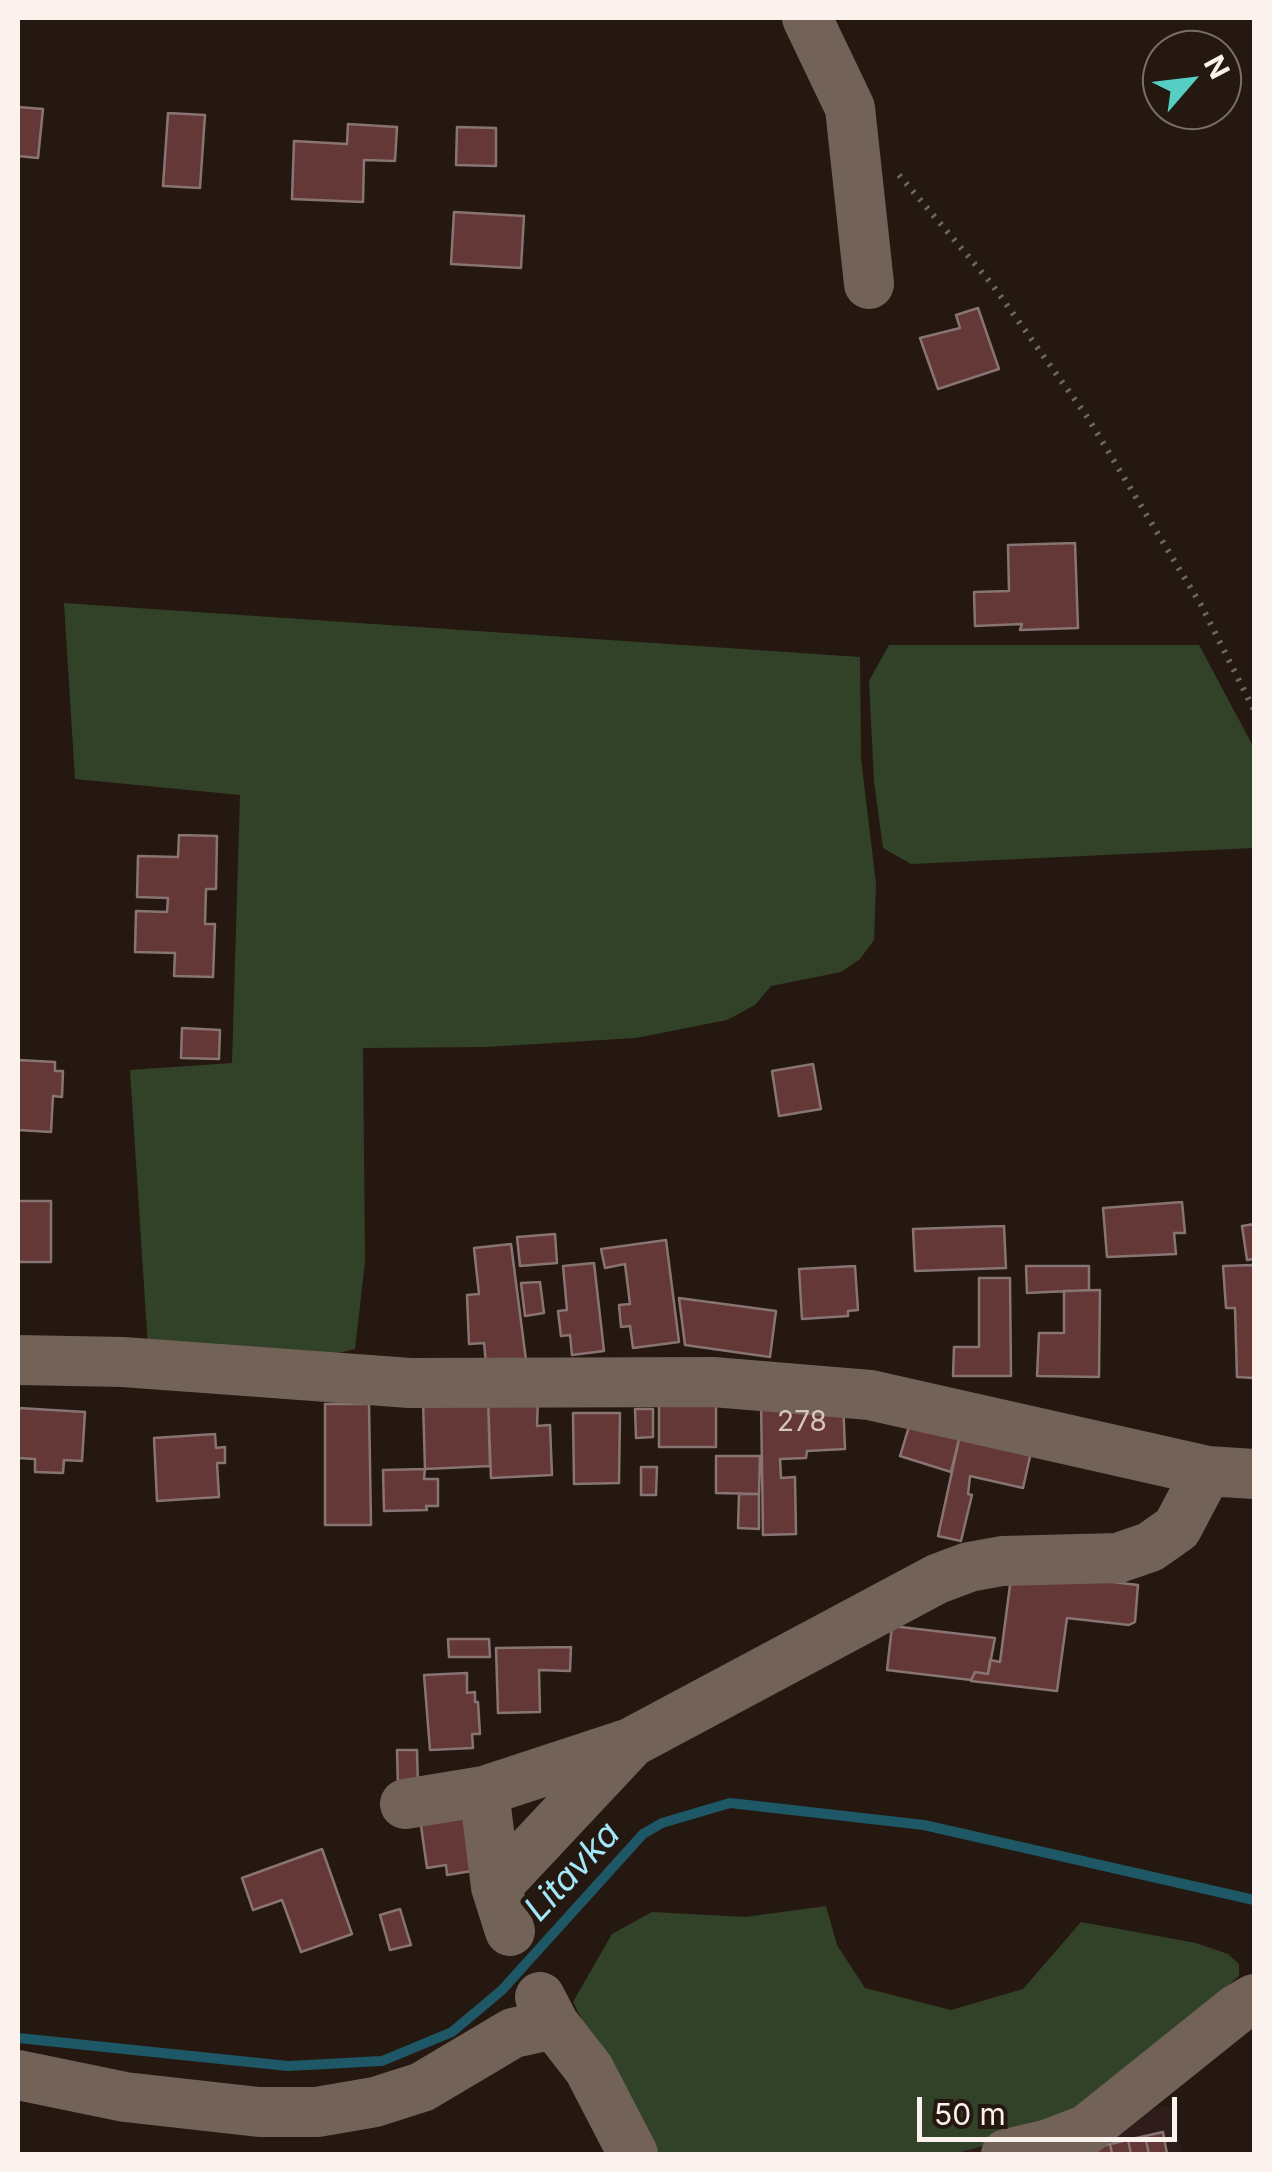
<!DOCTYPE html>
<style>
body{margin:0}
#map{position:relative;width:1272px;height:2172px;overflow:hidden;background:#251810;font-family:Inter,sans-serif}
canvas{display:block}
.frame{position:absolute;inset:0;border:20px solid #fcf2ed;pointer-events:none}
.north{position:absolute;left:1142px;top:30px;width:100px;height:100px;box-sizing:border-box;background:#251810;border:2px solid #7b6f68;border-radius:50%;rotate:62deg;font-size:28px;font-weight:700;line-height:40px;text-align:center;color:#fcf2ed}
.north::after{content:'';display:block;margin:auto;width:35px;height:45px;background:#56cec3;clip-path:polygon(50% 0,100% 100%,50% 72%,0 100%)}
.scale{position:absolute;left:917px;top:2097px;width:260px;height:45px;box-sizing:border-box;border:5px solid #fcf2ed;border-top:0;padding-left:12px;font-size:30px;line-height:35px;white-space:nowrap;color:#fcf2ed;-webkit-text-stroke:8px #251810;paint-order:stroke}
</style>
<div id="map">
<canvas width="1272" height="2172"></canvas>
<div class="frame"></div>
<div class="north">N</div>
<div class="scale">50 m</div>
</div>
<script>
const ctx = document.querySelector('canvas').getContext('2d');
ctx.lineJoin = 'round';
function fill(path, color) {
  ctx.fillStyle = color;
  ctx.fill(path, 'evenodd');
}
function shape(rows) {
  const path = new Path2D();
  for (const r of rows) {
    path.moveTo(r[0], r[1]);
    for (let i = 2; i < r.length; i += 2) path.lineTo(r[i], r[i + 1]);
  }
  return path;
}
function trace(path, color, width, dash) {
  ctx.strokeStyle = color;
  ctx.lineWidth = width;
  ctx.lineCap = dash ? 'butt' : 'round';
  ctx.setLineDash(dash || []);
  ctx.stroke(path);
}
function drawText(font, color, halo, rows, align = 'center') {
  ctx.font = font + ' Inter,sans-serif';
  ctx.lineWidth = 9;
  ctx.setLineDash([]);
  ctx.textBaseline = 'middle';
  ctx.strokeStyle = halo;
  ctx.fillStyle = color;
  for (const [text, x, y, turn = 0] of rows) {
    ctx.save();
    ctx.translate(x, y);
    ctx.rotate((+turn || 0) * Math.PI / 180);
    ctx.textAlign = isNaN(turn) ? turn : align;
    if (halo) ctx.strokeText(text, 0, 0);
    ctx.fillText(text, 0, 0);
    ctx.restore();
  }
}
fill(shape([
 [1171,2105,1182,2154,954,2154,991,2145]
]), '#2f1d1b');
fill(shape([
 [64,603,860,657,861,758,876,884,874,940,860,959,841,972,771,986,755,1005,727,1020,636,1038,486,1047,363,1048,365,1262,355,1349,329,1355,148,1347,130,1070,232,1063,240,795,75,779],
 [889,645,1199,645,1254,748,1254,848,911,864,883,848,874,781,869,681],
 [826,1906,837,1945,865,1988,951,2010,1023,1989,1081,1922,1196,1943,1228,1954,1239,1964,1239,1976,1081,2111,1030,2133,954,2154,652,2154,573,2002,612,1934,652,1912,745,1917]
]), '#324228');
trace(shape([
 [18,2038,288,2066,382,2061,452,2032,502,1990,643,1834,662,1823,730,1803,924,1825,1254,1900]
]), '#1e5866', 10);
const building = shape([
 [18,107,43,109,38,158,18,156,18,107],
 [168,113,205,115,200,188,163,186,168,113],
 [348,124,397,127,395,161,364,160,363,202,292,199,294,141,347,144,348,124],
 [457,127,496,128,496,166,456,165,457,127],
 [454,212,524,216,521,268,451,264,454,212],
 [978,308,999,369,938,389,920,338,960,328,956,315,978,308],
 [1075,543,1078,628,1020,630,1022,624,975,626,974,592,1009,591,1008,545,1075,543],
 [179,835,217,836,216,889,206,889,205,924,215,924,213,977,174,976,175,953,135,952,136,911,167,912,168,898,137,897,138,856,178,857,179,835],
 [182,1028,220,1030,219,1059,181,1058,182,1028],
 [18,1060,55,1062,55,1071,63,1071,62,1097,53,1096,51,1132,18,1130,18,1060],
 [813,1064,821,1109,779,1116,772,1071,813,1064],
 [18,1201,51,1201,51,1262,18,1262,18,1201],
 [1182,1202,1185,1233,1174,1233,1176,1254,1107,1257,1103,1208,1182,1202],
 [1254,1224,1254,1259,1247,1260,1242,1226,1254,1224],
 [1004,1226,1006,1268,915,1271,913,1229,1004,1226],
 [555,1234,557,1263,520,1266,517,1237,555,1234],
 [666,1240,679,1342,633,1348,630,1326,621,1327,619,1305,630,1304,625,1264,605,1268,601,1249,666,1240],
 [511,1244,526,1360,486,1364,484,1343,469,1344,467,1295,479,1294,474,1248,511,1244],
 [594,1263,604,1351,572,1355,570,1335,561,1336,558,1311,567,1310,563,1266,594,1263],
 [1254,1265,1254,1378,1237,1377,1235,1308,1226,1308,1223,1266,1254,1265],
 [855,1266,858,1310,848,1311,848,1316,802,1319,799,1269,855,1266],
 [1026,1266,1089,1266,1089,1290,1027,1293,1026,1266],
 [979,1278,1010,1278,1011,1376,953,1376,954,1347,979,1347,979,1278],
 [540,1282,544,1313,525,1316,521,1283,540,1282],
 [1100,1290,1099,1377,1037,1376,1039,1333,1064,1333,1064,1291,1100,1290],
 [679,1298,776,1311,770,1357,685,1345,679,1298],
 [716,1396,716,1447,659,1447,659,1398,716,1396],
 [488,1398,538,1398,537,1426,550,1425,552,1475,491,1478,488,1398],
 [488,1398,490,1466,425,1469,423,1400,488,1398],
 [843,1400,845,1449,807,1451,806,1458,780,1459,781,1478,795,1477,796,1534,763,1535,761,1401,843,1400],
 [325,1404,369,1404,371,1525,325,1525,325,1404],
 [19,1408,85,1412,82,1461,64,1460,63,1473,35,1472,35,1459,18,1458,19,1408],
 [635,1409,653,1409,653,1437,636,1438,635,1409],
 [573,1413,620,1413,619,1483,574,1484,573,1413],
 [911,1420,960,1435,951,1472,900,1456,911,1420],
 [215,1434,216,1448,225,1447,225,1463,217,1463,219,1497,157,1501,154,1438,215,1434],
 [960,1435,1031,1452,1023,1488,970,1476,968,1494,972,1495,961,1541,938,1536,960,1435],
 [716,1456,760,1456,759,1494,716,1493,716,1456],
 [641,1467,657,1467,656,1495,641,1495,641,1467],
 [425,1469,424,1479,438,1479,438,1506,426,1506,427,1510,384,1511,383,1470,425,1469],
 [739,1494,759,1494,759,1529,738,1528,739,1494],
 [1012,1570,1138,1585,1135,1622,1129,1625,1067,1618,1057,1691,971,1681,975,1672,988,1674,990,1660,1000,1662,1012,1570],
 [892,1626,995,1638,988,1674,975,1672,971,1680,887,1670,892,1626],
 [448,1639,489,1639,490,1657,449,1657,448,1639],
 [571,1647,570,1671,539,1670,540,1712,498,1713,496,1648,571,1647],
 [467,1673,467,1693,475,1692,475,1702,478,1702,480,1734,472,1734,473,1748,430,1750,424,1675,467,1673],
 [397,1750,417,1750,418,1786,398,1788,397,1750],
 [464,1813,472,1871,447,1875,446,1865,427,1868,420,1819,464,1813],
 [322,1849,352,1934,301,1952,282,1900,253,1910,242,1878,322,1849],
 [400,1909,411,1945,390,1950,380,1915,400,1909],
 [1163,2132,1167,2154,1149,2154,1145,2136,1163,2132],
 [1145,2136,1149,2154,1131,2154,1128,2140,1145,2136],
 [1128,2140,1131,2154,1112,2154,1110,2144,1128,2140],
 [1110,2144,1112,2154,1093,2154,1092,2149,1110,2144]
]);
fill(building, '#643836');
trace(building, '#887472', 2.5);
trace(shape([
 [899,175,991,283,1088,418,1201,605,1254,710]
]), '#726760', 6, [2.5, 8]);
trace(shape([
 [807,18,850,108,869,284],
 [18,1360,123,1362,410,1383,713,1382,870,1395,1207,1471,1254,1474],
 [484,1791,496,1887,510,1931],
 [405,1804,484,1791,627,1744],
 [496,1887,632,1742,937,1579,969,1567,1002,1561,1118,1558,1150,1547,1177,1528,1207,1471],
 [540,1997,554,2024,589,2069,633,2154],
 [18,2075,125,2097,259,2112,317,2112,375,2102,422,2087,513,2033,554,2024],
 [1006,2154,1049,2144,1086,2130,1237,2009,1254,1999]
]), '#726258', 50);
drawText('28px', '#d6c4bf', null, [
 ["278",802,1423]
]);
drawText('italic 35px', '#a2e8fb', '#251810', [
 ["Litavka",573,1872,-47]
]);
</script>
